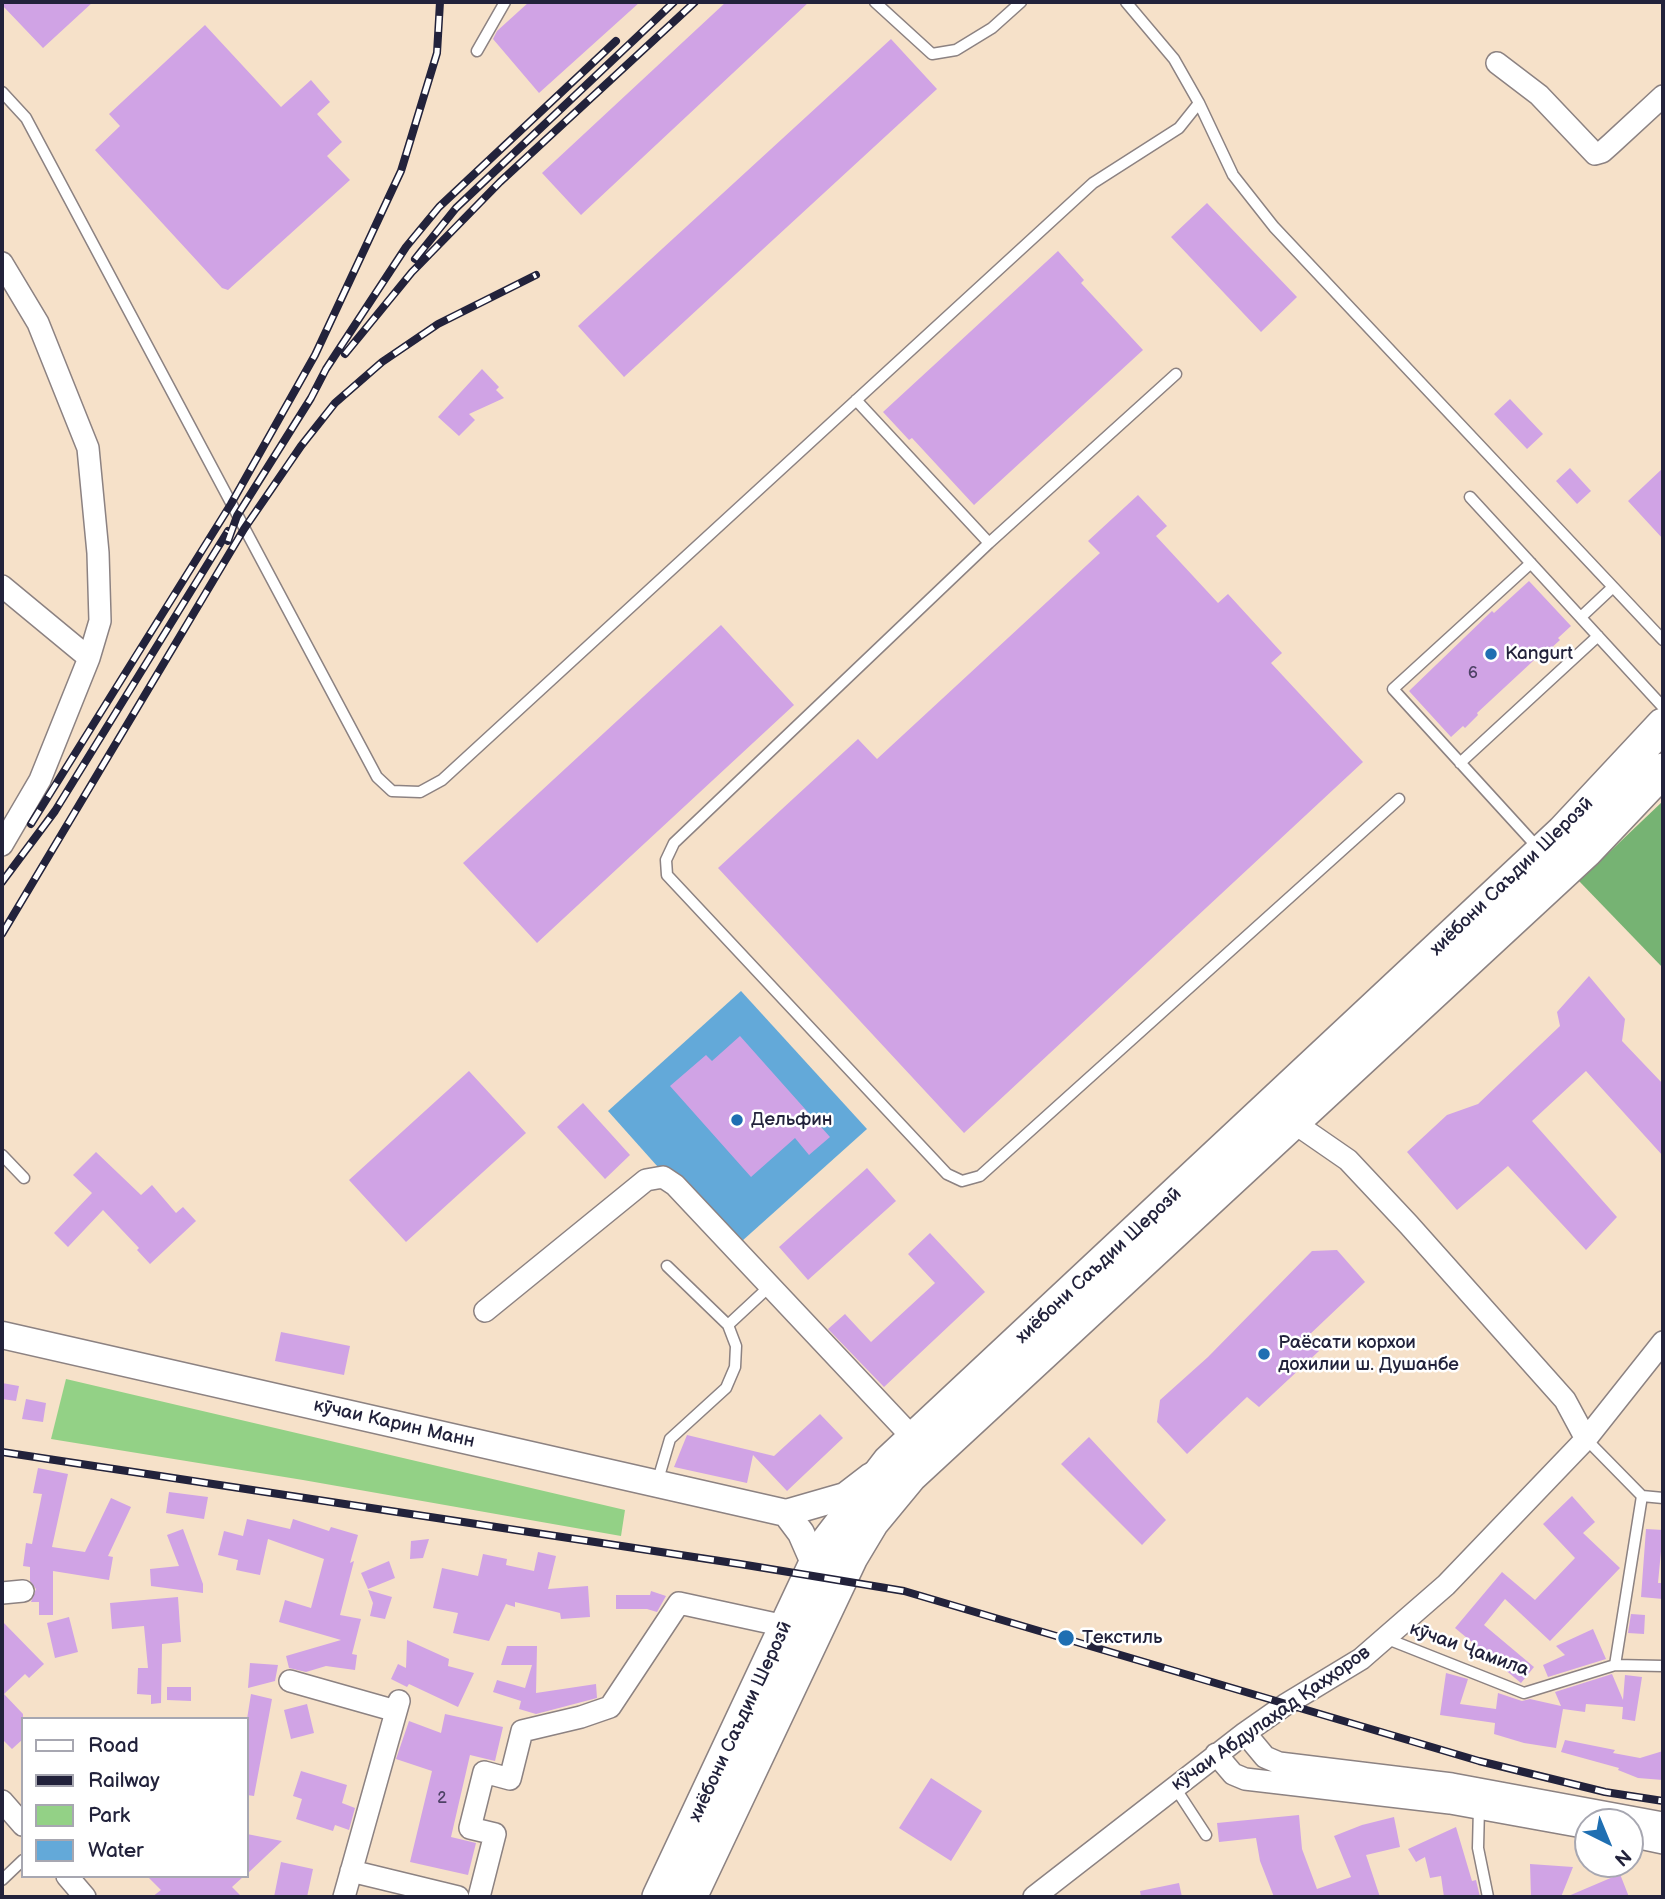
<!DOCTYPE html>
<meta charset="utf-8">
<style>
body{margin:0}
#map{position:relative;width:1665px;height:1899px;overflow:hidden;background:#f6e1c9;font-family:"Balsamiq Sans",sans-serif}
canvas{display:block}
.frame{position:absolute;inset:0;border:4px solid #22223b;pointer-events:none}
.legend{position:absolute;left:21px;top:1717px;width:228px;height:161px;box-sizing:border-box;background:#fff;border:2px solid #a7a7b1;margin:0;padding:9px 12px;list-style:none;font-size:21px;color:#22223b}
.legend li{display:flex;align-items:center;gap:14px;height:35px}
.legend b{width:35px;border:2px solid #a7a7b1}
.north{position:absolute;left:1574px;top:1808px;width:70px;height:70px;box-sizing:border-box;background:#fff;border:2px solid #a7a7b1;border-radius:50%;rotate:137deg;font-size:19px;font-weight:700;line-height:28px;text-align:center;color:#22223b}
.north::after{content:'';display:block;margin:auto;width:24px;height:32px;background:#1f6fb2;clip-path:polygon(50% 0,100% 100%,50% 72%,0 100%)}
</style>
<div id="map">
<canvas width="1665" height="1899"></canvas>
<div class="frame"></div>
<ul class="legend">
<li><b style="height:9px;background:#fff"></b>Road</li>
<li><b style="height:9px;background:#22223b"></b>Railway</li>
<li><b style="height:19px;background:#93d186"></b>Park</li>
<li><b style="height:19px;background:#63a9d9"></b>Water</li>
</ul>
<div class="north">N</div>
</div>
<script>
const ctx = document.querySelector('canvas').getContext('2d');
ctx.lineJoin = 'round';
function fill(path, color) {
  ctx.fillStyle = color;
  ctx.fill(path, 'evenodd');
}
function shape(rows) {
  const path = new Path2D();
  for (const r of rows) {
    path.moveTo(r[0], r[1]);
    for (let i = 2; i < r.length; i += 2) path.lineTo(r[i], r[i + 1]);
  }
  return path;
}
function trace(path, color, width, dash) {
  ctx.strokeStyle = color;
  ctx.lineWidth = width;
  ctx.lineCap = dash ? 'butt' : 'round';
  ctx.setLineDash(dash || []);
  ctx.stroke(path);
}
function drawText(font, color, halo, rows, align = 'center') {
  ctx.font = font + ' "Balsamiq Sans",sans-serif';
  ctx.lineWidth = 5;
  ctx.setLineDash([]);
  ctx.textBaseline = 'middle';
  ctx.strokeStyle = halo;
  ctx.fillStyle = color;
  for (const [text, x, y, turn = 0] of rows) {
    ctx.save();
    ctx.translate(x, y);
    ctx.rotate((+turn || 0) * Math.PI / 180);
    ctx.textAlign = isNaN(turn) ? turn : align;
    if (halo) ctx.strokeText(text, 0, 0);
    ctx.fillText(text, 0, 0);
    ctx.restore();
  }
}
fill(shape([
 [66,1379,625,1510,621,1536,303,1480,51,1439]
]), '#93d186');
fill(shape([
 [1663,801,1663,968,1579,881]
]), '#76b373');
fill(shape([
 [741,991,867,1129,732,1250,608,1111]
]), '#63a9d9');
fill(shape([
 [2,2,93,2,43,48,2,5],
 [529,2,640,2,539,93,493,39,497,31],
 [726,2,809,2,581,215,542,173],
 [205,25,281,107,311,80,330,102,317,114,342,142,327,156,350,180,228,290,222,288,95,150,120,126,109,114],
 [891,39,937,89,624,377,578,326],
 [1207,203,1297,297,1261,332,1171,237],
 [1058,251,1084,280,1081,283,1143,350,974,505,912,438,909,440,883,412],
 [482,369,499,387,496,390,504,398,469,414,475,420,459,436,438,417],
 [1510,399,1543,434,1527,449,1494,414],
 [1570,468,1591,491,1577,504,1556,481],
 [1663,468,1663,539,1628,501],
 [1138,495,1167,526,1156,536,1218,603,1228,594,1282,653,1271,663,1363,762,964,1133,718,868,858,739,877,759,1100,553,1088,541],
 [1529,581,1571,626,1558,638,1560,640,1548,651,1546,649,1477,713,1478,715,1465,728,1463,726,1451,737,1409,691,1492,611,1494,613],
 [721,625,794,705,537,943,463,863],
 [1589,976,1625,1019,1622,1041,1663,1084,1663,1156,1586,1071,1532,1121,1617,1217,1586,1250,1508,1166,1457,1210,1407,1152,1447,1115,1478,1104,1560,1026,1557,1012],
 [740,1036,830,1137,809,1155,795,1138,751,1177,670,1086,706,1055,712,1061],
 [469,1071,526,1133,406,1242,349,1180],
 [583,1103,630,1155,605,1179,557,1127],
 [96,1152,141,1195,152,1185,176,1213,183,1207,196,1221,150,1264,137,1250,139,1248,103,1210,68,1247,54,1233,92,1193,73,1175],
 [867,1168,896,1201,808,1280,779,1247],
 [930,1233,985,1292,884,1387,828,1329,845,1314,871,1342,935,1283,908,1254],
 [1337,1250,1365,1282,1307,1337,1319,1351,1259,1407,1247,1397,1187,1454,1157,1422,1160,1400,1208,1357,1312,1251],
 [281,1332,350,1346,344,1375,275,1361],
 [2,1383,19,1386,16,1401,2,1399],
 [26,1399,46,1403,43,1422,22,1419],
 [820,1414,843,1438,787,1491,753,1455,747,1483,674,1467,687,1435,774,1456],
 [1089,1437,1166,1520,1142,1545,1061,1464],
 [38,1468,68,1474,52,1547,85,1552,111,1498,131,1507,108,1556,113,1557,109,1580,53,1571,53,1615,39,1615,39,1602,31,1602,36,1589,30,1581,30,1567,23,1566,26,1543,32,1544,42,1494,33,1493],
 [169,1492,208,1497,204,1519,166,1513],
 [1572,1496,1595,1522,1583,1533,1620,1568,1550,1641,1505,1599,1484,1625,1534,1667,1521,1683,1455,1628,1502,1572,1535,1600,1575,1558,1543,1524],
 [247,1519,290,1529,293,1519,329,1531,331,1527,358,1535,350,1563,354,1561,340,1615,361,1619,352,1654,357,1655,355,1670,326,1666,306,1672,289,1668,286,1656,341,1640,279,1622,285,1600,311,1608,324,1559,268,1539,260,1575,236,1570,238,1560,218,1555,224,1531,243,1536],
 [183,1529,203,1584,203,1593,151,1586,150,1569,179,1566,167,1535],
 [1646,1529,1663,1530,1658,1583,1663,1583,1663,1599,1641,1597],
 [429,1539,423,1558,410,1559,411,1541],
 [538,1552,556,1556,548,1589,588,1586,590,1617,561,1619,560,1613,515,1602,515,1607,506,1604,489,1641,453,1633,458,1613,433,1608,442,1568,478,1576,483,1554,507,1559,506,1565,534,1571],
 [389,1561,395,1578,368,1589,361,1573],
 [368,1590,392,1597,385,1619,370,1616,373,1603],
 [651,1591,666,1596,657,1612,647,1609,616,1609,616,1595,650,1595],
 [178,1597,181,1642,162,1644,161,1703,151,1704,151,1695,137,1694,138,1668,148,1668,144,1626,112,1629,110,1603],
 [1631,1614,1645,1615,1644,1634,1628,1633],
 [69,1617,78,1652,55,1658,47,1623],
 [2,1621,44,1664,29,1678,25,1674,4,1694,23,1714,23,1739,12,1749,2,1739],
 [1593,1629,1606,1659,1548,1677,1543,1665,1565,1655,1556,1646],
 [407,1640,449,1659,448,1666,474,1673,458,1707,409,1684,407,1687,391,1679,398,1664,406,1668],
 [507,1646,537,1646,536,1693,596,1684,597,1698,536,1714,519,1709,521,1701,493,1692,497,1680,525,1688,532,1665,501,1665],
 [250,1663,278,1665,275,1681,248,1688],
 [1446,1673,1468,1679,1460,1704,1496,1709,1498,1693,1522,1701,1530,1699,1561,1706,1555,1692,1612,1674,1623,1700,1625,1675,1642,1677,1635,1721,1622,1719,1623,1707,1586,1704,1585,1712,1563,1709,1556,1748,1524,1743,1494,1734,1495,1723,1440,1715],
 [167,1687,191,1687,191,1701,167,1700],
 [251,1694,272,1699,254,1796,247,1795,247,1719],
 [307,1704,314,1733,291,1739,284,1710],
 [445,1714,503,1727,495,1761,470,1755,451,1837,476,1843,468,1875,410,1862,432,1771,396,1759,409,1721,441,1733],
 [1565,1740,1615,1750,1613,1753,1640,1758,1663,1751,1663,1780,1638,1778,1618,1770,1619,1768,1561,1752],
 [301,1771,347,1785,342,1803,355,1808,349,1830,335,1825,333,1831,296,1819,302,1799,293,1796],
 [931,1778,982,1811,951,1861,899,1828],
 [1299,1815,1302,1849,1317,1889,1351,1877,1334,1836,1362,1825,1394,1817,1400,1847,1366,1855,1380,1897,1274,1897,1260,1861,1256,1838,1219,1842,1217,1823],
 [1456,1827,1472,1881,1476,1880,1480,1897,1444,1897,1441,1876,1430,1878,1425,1857,1416,1862,1408,1849],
 [247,1834,282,1841,247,1874],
 [281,1862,313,1869,307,1897,274,1897],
 [1530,1864,1573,1867,1561,1897,1531,1897],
 [1620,1874,1629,1897,1566,1897],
 [147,1876,244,1876,232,1887,242,1897,152,1897,161,1890],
 [1179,1883,1182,1897,1141,1897,1140,1891]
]), '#d0a3e5');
const service = shape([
 [875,2,932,54,956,50,992,28,1021,2],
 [1126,2,1174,59,1199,103,1233,175,1274,227,1663,640],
 [477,51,505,2],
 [2,92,26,118,377,777,392,791,420,792,442,780,1093,183,1179,128,1199,103],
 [1176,374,989,543,674,843,666,860,667,875,947,1174,962,1181,980,1176,1399,799],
 [856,400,989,543],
 [1470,497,1663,707],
 [1531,563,1393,689,1540,850],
 [1581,617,1613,587],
 [1460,763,1598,636],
 [2,1155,24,1178],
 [667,1266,728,1325,770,1286],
 [1586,1439,1642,1496,1663,1498],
 [657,1483,670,1439,726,1388,735,1367,736,1346,728,1325],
 [1385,1638,1524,1693,1615,1665,1663,1666],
 [1615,1665,1642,1496],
 [1174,1786,1206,1835],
 [1479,1807,1478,1848,1488,1897],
 [2,1880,23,1860]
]);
const minor = shape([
 [1497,63,1539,95,1595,154,1602,152,1611,144,1663,96],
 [2,263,38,323,88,448,98,553,100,621,89,658,2,586],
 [2,845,40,780,89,658],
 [1293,1122,1348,1160,1409,1225,1565,1400,1586,1439],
 [485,1311,646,1180,663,1177,675,1185,914,1439],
 [2,1593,23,1591],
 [290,1681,396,1711],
 [1245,1733,1265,1757,1279,1763,1452,1784,1663,1823],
 [1216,1754,1233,1774,1245,1779,1450,1803,1588,1828],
 [2,1801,23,1825],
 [1630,1836,1663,1843],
 [351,1871,458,1897],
 [67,1876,85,1897],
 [344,1897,399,1701],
 [479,1897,495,1834,470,1828,484,1772,510,1779,522,1731,581,1717,610,1707,679,1603,785,1626],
 [1034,1897,1245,1733,1285,1705,1361,1659,1446,1585,1586,1439,1663,1342]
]);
const tertiary = shape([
 [2,1335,786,1513],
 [815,1565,801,1533,786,1513,845,1496,871,1476]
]);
const trunk = shape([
 [659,1897,815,1565,829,1540,889,1462,1563,832,1663,725],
 [690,1897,851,1557,872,1522,910,1476,1586,851,1663,770]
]);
trace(service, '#8c8282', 13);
trace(minor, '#8c8282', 24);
trace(tertiary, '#8c8282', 29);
trace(trunk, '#8c8282', 36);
trace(service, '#fff', 10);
trace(minor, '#fff', 21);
trace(tertiary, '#fff', 26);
trace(trunk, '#fff', 33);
const rail = shape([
 [415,259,456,208,674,2],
 [345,354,412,272,500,182,695,2],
 [228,541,237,516,311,398,326,369,406,247,439,207,616,41],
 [31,824,231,504,315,355,401,171,437,53,440,2],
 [2,882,55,811,228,531],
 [2,934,244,529,301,446,335,403,382,362,438,324,536,275],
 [2,1452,740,1564,904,1591,1479,1761,1605,1792,1663,1801]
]);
trace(rail, '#22223b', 8);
trace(rail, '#fff', 5, [16]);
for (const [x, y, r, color] of [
 [1491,654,7,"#1f6fb2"],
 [737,1120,7,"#1f6fb2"],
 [1264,1354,7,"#1f6fb2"],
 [1066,1638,9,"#1f6fb2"]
]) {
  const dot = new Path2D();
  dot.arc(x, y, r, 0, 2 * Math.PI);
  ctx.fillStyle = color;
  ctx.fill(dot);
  trace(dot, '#fff', 2.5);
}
drawText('16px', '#4e4266', null, [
 ["6",1473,674],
 ["2",442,1799]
]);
drawText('19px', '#22223b', '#fff', [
 ["Kangurt",1505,654],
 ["Дельфин",751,1120],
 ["Раёсати корхои",1278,1343],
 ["дохилии ш. Душанбе",1278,1365],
 ["Текстиль",1082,1638]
], 'left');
drawText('19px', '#22223b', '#fff', [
 ["хиёбони Саъдии Шерозӣ",1512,877,-44],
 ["хиёбони Саъдии Шерозӣ",1099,1266,-43],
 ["кӯчаи Карин Манн",394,1424,13],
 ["кӯчаи Ҷамила",1469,1650,20],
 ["кӯчаи Абдулаҳад Қаҳҳоров",1271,1719,-35],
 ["хиёбони Саъдии Шерозӣ",741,1722,-65]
]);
</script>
